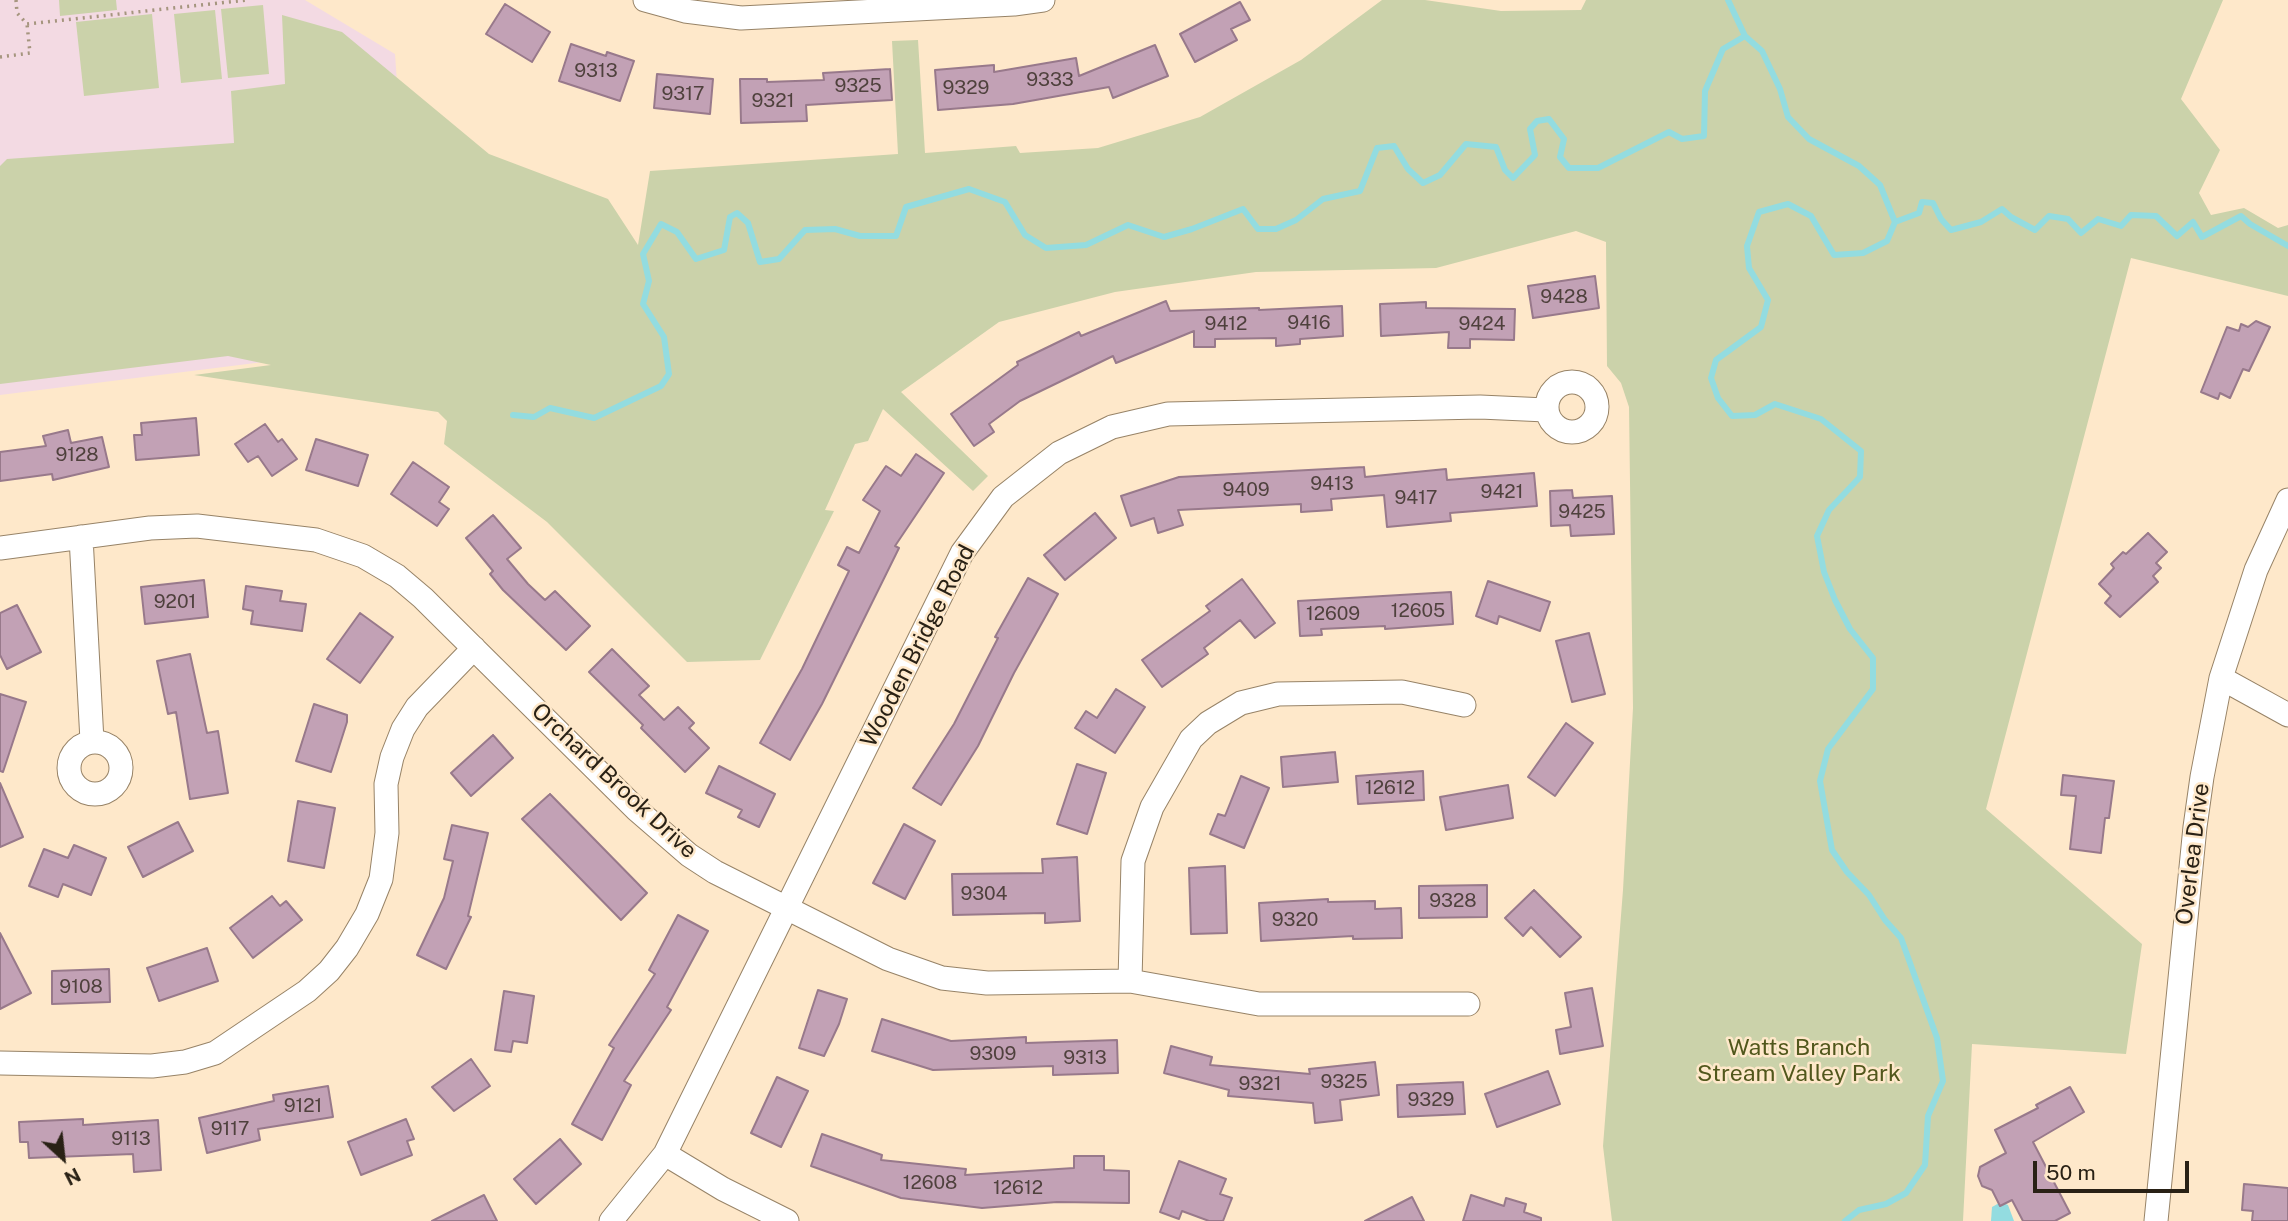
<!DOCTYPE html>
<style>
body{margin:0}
#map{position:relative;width:2288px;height:1221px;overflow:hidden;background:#fee8ca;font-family:"Public Sans",sans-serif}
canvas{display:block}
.north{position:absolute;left:28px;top:1123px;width:70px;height:70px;-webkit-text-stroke:5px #fee8ca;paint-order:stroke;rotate:153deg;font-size:19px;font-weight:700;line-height:28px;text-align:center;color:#292115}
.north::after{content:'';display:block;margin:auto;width:24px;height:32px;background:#292115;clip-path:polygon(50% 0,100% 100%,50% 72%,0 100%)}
.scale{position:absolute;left:2033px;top:1161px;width:156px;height:32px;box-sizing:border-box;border:4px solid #292115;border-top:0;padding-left:9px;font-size:21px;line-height:24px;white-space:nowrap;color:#292115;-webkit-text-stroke:5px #fee8ca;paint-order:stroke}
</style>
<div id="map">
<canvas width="2288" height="1221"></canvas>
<div class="north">N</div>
<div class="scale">50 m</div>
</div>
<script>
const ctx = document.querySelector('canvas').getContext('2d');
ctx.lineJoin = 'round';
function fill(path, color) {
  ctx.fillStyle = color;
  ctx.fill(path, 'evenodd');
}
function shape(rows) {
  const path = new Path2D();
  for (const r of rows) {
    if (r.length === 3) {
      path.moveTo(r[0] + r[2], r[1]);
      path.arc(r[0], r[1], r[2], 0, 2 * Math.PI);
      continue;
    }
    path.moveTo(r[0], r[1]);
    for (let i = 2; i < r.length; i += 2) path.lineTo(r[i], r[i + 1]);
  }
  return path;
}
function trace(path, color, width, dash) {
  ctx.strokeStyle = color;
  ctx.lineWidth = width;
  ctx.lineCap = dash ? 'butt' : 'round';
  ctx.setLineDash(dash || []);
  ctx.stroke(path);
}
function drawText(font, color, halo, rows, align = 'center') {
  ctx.font = font + ' "Public Sans",sans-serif';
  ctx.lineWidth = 5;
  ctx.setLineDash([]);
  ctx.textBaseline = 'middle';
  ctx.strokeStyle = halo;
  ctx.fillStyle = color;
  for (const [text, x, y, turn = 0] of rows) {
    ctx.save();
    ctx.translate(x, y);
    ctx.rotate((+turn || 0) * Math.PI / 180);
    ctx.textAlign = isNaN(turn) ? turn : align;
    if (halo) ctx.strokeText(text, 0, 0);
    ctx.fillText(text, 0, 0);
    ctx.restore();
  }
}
fill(shape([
 [0,0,305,0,395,54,415,343,0,395]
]), '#f3dae3');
fill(shape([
 [59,0,116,0,117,10,60,16],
 [1382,0,1425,0,1501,11,1581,10,1586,0,2223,0,2181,99,2220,150,2199,193,2211,215,2244,208,2278,228,2288,225,2288,296,2131,258,1986,809,2142,944,2126,1054,1972,1044,1963,1221,1612,1221,1603,1146,1623,890,1633,708,1629,407,1621,383,1607,366,1606,242,1576,231,1436,268,1256,272,1115,292,999,322,901,392,988,476,973,491,883,409,868,441,855,444,825,510,834,511,760,660,687,662,547,522,444,444,447,421,438,412,194,375,271,365,228,356,0,384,0,166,7,159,234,143,231,91,285,84,282,15,342,32,489,154,608,199,638,245,650,171,898,154,892,41,918,40,925,153,1016,146,1020,153,1098,148,1200,117,1301,60],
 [263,5,269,74,228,78,221,9],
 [215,10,222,79,181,83,174,14],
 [152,14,159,88,84,96,76,22]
]), '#cbd2aa');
fill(shape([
 [2001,1202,2008,1205,2014,1221,1991,1221,1992,1207]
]), '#93dce0');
trace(shape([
 [1728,0,1745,36,1762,51,1780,89,1788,117,1809,139,1859,166,1880,185,1895,222,1887,241,1863,253,1834,255,1811,216,1788,204,1759,212,1747,246,1749,268,1768,300,1761,327,1716,360,1711,378,1718,398,1732,416,1755,415,1775,404,1821,419,1861,451,1860,477,1829,510,1817,536,1824,572,1835,600,1850,629,1873,658,1873,689,1828,749,1820,781,1832,850,1847,872,1869,895,1885,920,1901,938,1937,1038,1943,1081,1928,1116,1925,1165,1906,1193,1886,1204,1859,1210,1845,1221],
 [1895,222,1919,213,1922,202,1933,203,1941,219,1951,230,1981,222,2002,209,2011,217,2035,230,2049,216,2068,219,2081,233,2098,219,2121,226,2131,215,2156,216,2177,236,2193,222,2202,237,2241,216,2250,224,2288,246],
 [513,415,534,417,550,408,594,418,661,386,669,374,664,337,643,304,649,281,643,254,661,224,677,232,696,259,724,250,730,217,737,213,748,223,760,262,779,259,805,230,835,229,860,236,896,236,906,207,969,189,1005,202,1025,235,1046,248,1086,245,1128,225,1164,237,1192,229,1243,209,1258,229,1276,229,1296,220,1323,199,1360,191,1377,148,1394,146,1408,169,1423,183,1440,175,1466,144,1496,147,1505,170,1513,178,1535,155,1530,129,1537,121,1549,119,1564,139,1560,157,1569,168,1598,168,1669,132,1682,139,1704,136,1705,91,1723,49,1745,36]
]), '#93dce0', 6);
const building = shape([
 [1240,2,1250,20,1231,29,1237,40,1195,62,1180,34,1240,2],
 [505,4,550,32,532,62,486,34,505,4],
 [571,44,606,56,607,52,634,61,620,101,559,81,571,44],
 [1155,45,1168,76,1113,98,1109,87,1013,104,938,110,935,70,994,65,994,72,1076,58,1079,76,1155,45],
 [890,69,892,100,806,105,807,121,741,123,740,79,767,79,767,82,824,80,823,73,890,69],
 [657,74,713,79,710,114,654,108,657,74],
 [1595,276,1599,308,1533,318,1528,286,1595,276],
 [1166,301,1170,311,1259,308,1259,310,1342,306,1343,336,1300,339,1300,344,1276,346,1276,338,1215,339,1215,347,1194,347,1194,331,1116,363,1113,356,1020,401,989,424,994,432,974,446,951,414,1018,365,1017,362,1079,332,1081,336,1166,301],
 [1426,302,1426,308,1515,309,1514,340,1470,339,1470,348,1448,348,1449,332,1381,336,1380,304,1426,302],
 [2256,321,2270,327,2249,371,2243,369,2230,398,2220,393,2218,399,2201,392,2227,327,2239,331,2241,324,2248,327,2256,321],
 [196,418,199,455,136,460,134,435,142,435,141,423,196,418],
 [265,424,278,442,282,439,297,459,272,476,258,456,248,462,235,444,265,424],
 [68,430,71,443,102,437,109,467,53,480,52,474,0,481,0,452,46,446,43,436,68,430],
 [316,439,368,455,358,486,306,470,316,439],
 [916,454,944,473,895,546,899,548,822,704,790,760,760,743,802,669,849,571,838,565,847,547,859,553,880,511,863,500,886,466,901,476,916,454],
 [413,462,449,487,439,502,449,509,437,526,391,494,413,462],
 [1364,467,1365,477,1446,469,1447,480,1534,473,1537,506,1450,513,1451,521,1387,527,1384,495,1331,499,1332,510,1301,512,1301,504,1178,510,1183,525,1158,533,1154,518,1131,526,1121,496,1179,477,1364,467],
 [1572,490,1573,498,1612,496,1614,534,1571,536,1570,525,1551,526,1550,491,1572,490],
 [1095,513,1116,538,1065,580,1044,555,1095,513],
 [493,515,521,548,507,559,528,584,545,600,555,591,590,626,566,650,503,590,490,574,493,571,466,538,493,515],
 [2148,533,2167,552,2156,563,2161,568,2153,576,2158,582,2120,617,2105,603,2111,596,2099,584,2114,568,2111,564,2123,552,2126,554,2148,533],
 [1028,578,1058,594,1014,673,978,746,941,805,913,788,954,724,998,638,995,637,1028,578],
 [1242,579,1275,623,1255,638,1240,620,1204,648,1208,654,1162,687,1142,660,1210,611,1206,606,1242,579],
 [204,580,208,617,145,624,141,587,204,580],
 [1488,581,1550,602,1540,631,1499,616,1497,624,1476,616,1488,581],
 [246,586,282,591,280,601,306,604,302,631,251,624,253,611,243,609,246,586],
 [1451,592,1453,624,1385,629,1385,626,1321,629,1322,635,1300,636,1298,601,1451,592],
 [17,605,41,652,7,669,0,655,0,613,17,605],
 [360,613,393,637,360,683,327,659,360,613],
 [1589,633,1605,694,1572,702,1556,641,1589,633],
 [612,649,649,686,639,695,664,720,678,707,694,723,689,728,709,748,685,772,641,728,643,725,589,672,612,649],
 [190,654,207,733,218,731,228,793,190,799,176,712,168,714,157,661,190,654],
 [1116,689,1145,707,1115,753,1075,728,1086,711,1097,718,1116,689],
 [0,694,26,702,3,772,0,771,0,694],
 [314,704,347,715,347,722,331,772,296,761,314,704],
 [1566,723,1593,743,1555,796,1528,777,1566,723],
 [493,735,513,758,471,796,451,773,493,735],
 [1335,752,1338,782,1283,787,1281,757,1335,752],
 [1077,764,1106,773,1087,834,1057,824,1077,764],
 [719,766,775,794,759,827,738,817,742,810,706,793,719,766],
 [1423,771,1424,800,1358,804,1356,776,1423,771],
 [2063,775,2114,781,2109,818,2105,818,2101,853,2070,849,2076,796,2061,795,2063,775],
 [1241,776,1269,788,1244,848,1210,834,1218,814,1225,816,1241,776],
 [0,783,23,837,0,847,0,783],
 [1508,785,1513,818,1446,830,1440,797,1508,785],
 [550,794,647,893,621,920,522,819,550,794],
 [298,801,335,808,324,868,288,861,298,801],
 [178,822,193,851,143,877,128,847,178,822],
 [904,824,935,841,905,899,873,883,904,824],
 [452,825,488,833,468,916,471,917,446,969,417,955,444,898,453,861,444,859,452,825],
 [74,845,106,858,91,895,63,884,58,897,29,886,44,849,68,858,74,845],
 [1077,857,1080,921,1045,923,1045,913,953,915,952,874,1043,873,1042,859,1077,857],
 [1225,866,1227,933,1191,934,1189,868,1225,866],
 [1487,885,1487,917,1419,918,1419,886,1487,885],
 [1534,890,1581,937,1560,957,1531,927,1523,936,1505,918,1534,890],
 [272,896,280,906,286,901,302,920,253,958,230,928,272,896],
 [1328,899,1328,902,1375,901,1375,909,1401,908,1402,938,1353,939,1353,936,1261,941,1259,903,1328,899],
 [678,915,708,931,667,1007,671,1010,624,1081,631,1085,602,1140,572,1124,614,1048,609,1045,655,974,649,970,678,915],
 [0,933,31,993,0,1009,0,933],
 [207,948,218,981,159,1001,147,968,207,948],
 [109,969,110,1002,52,1004,52,971,109,969],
 [1592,988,1603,1046,1560,1054,1556,1030,1571,1027,1565,993,1592,988],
 [818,990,847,999,839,1024,824,1056,799,1048,818,990],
 [504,991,534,996,527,1043,513,1041,511,1052,495,1050,504,991],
 [882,1019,951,1041,1026,1037,1026,1043,1117,1040,1118,1073,1053,1075,1053,1066,933,1070,872,1051,882,1019],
 [1171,1046,1212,1057,1210,1065,1310,1074,1309,1069,1375,1062,1379,1095,1340,1100,1342,1120,1315,1123,1313,1103,1228,1096,1229,1090,1164,1073,1171,1046],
 [471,1059,490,1086,454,1111,432,1087,471,1059],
 [1548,1071,1560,1104,1497,1127,1485,1094,1548,1071],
 [777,1077,808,1091,781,1147,751,1133,777,1077],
 [1463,1082,1465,1114,1398,1117,1397,1085,1463,1082],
 [328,1086,333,1117,258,1129,260,1140,207,1153,199,1118,274,1101,273,1095,328,1086],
 [2070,1087,2084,1112,2033,1142,2070,1213,2055,1221,2023,1221,2012,1200,2000,1206,1992,1190,1982,1186,1978,1176,1980,1167,2006,1153,1995,1130,2038,1108,2036,1105,2070,1087],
 [83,1119,83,1125,158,1120,161,1170,134,1172,133,1154,29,1158,28,1142,20,1142,19,1122,83,1119],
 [406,1119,414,1139,407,1141,412,1155,361,1175,348,1142,406,1119],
 [822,1134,882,1155,881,1160,966,1169,965,1175,1074,1168,1074,1156,1104,1156,1104,1170,1129,1171,1129,1203,1057,1202,982,1208,901,1198,811,1166,822,1134],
 [560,1139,581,1164,536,1204,514,1179,560,1139],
 [1179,1161,1226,1179,1220,1194,1232,1198,1223,1221,1209,1221,1182,1211,1179,1219,1160,1212,1179,1161],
 [2244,1184,2288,1188,2288,1221,2252,1221,2253,1211,2242,1210,2244,1184],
 [484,1195,497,1221,432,1221,484,1195],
 [1471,1195,1504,1206,1506,1198,1526,1204,1524,1212,1541,1218,1541,1221,1463,1221,1471,1195],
 [1412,1197,1424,1221,1365,1221,1412,1197]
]);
fill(building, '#c2a1b5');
trace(building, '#98798b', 2);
const minor = shape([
 [645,0,685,11,741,18,1014,4,1043,0],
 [1572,407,25],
 [81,537,92,741],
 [0,548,150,528,197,526,316,540,363,556,397,576,423,598,637,810,689,855,715,872,888,959,942,978,987,983,1130,981,1259,1004,1468,1004],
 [2221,678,2288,715],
 [95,768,26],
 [1130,981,1133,861,1152,807,1191,739,1208,723,1241,703,1278,694,1402,692,1464,705],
 [0,1063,152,1066,185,1062,215,1053,307,991,329,971,347,948,367,914,381,879,387,833,386,784,392,757,403,729,417,707,474,648],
 [665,1154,723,1189,787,1221],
 [611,1221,665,1154,962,553,1003,497,1059,453,1112,427,1168,414,1480,407,1546,410],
 [2156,1221,2195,827,2202,777,2221,678,2256,570,2288,500]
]);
trace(minor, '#978367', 25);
trace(shape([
 [16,0,17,13,27,24,247,0],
 [0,57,30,53,27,24]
]), '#a5957e', 3.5, [2, 5]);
trace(minor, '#fff', 23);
drawText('19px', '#4f413d', null, [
 ["9313",596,71],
 ["9333",1050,80],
 ["9325",858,86],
 ["9329",966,88],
 ["9317",683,94],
 ["9321",773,101],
 ["9428",1564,297],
 ["9416",1309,323],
 ["9412",1226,324],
 ["9424",1482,324],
 ["9128",77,455],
 ["9413",1332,484],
 ["9409",1246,490],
 ["9421",1502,492],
 ["9417",1416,498],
 ["9425",1582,512],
 ["9201",175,602],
 ["12605",1418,611],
 ["12609",1333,614],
 ["12612",1390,788],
 ["9304",984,894],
 ["9328",1453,901],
 ["9320",1295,920],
 ["9108",81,987],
 ["9309",993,1054],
 ["9313",1085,1058],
 ["9325",1344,1082],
 ["9321",1260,1084],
 ["9329",1431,1100],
 ["9121",303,1106],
 ["9117",230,1129],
 ["9113",131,1139],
 ["12608",930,1183],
 ["12612",1018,1188]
]);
drawText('23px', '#292115', '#fee8ca', [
 ["Wooden Bridge Road",918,646,-63],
 ["Orchard Brook Drive",614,781,43],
 ["Overlea Drive",2193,854,-83]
]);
drawText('23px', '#51571c', '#fee8ca', [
 ["Watts Branch",1799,1048],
 ["Stream Valley Park",1799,1074]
]);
</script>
